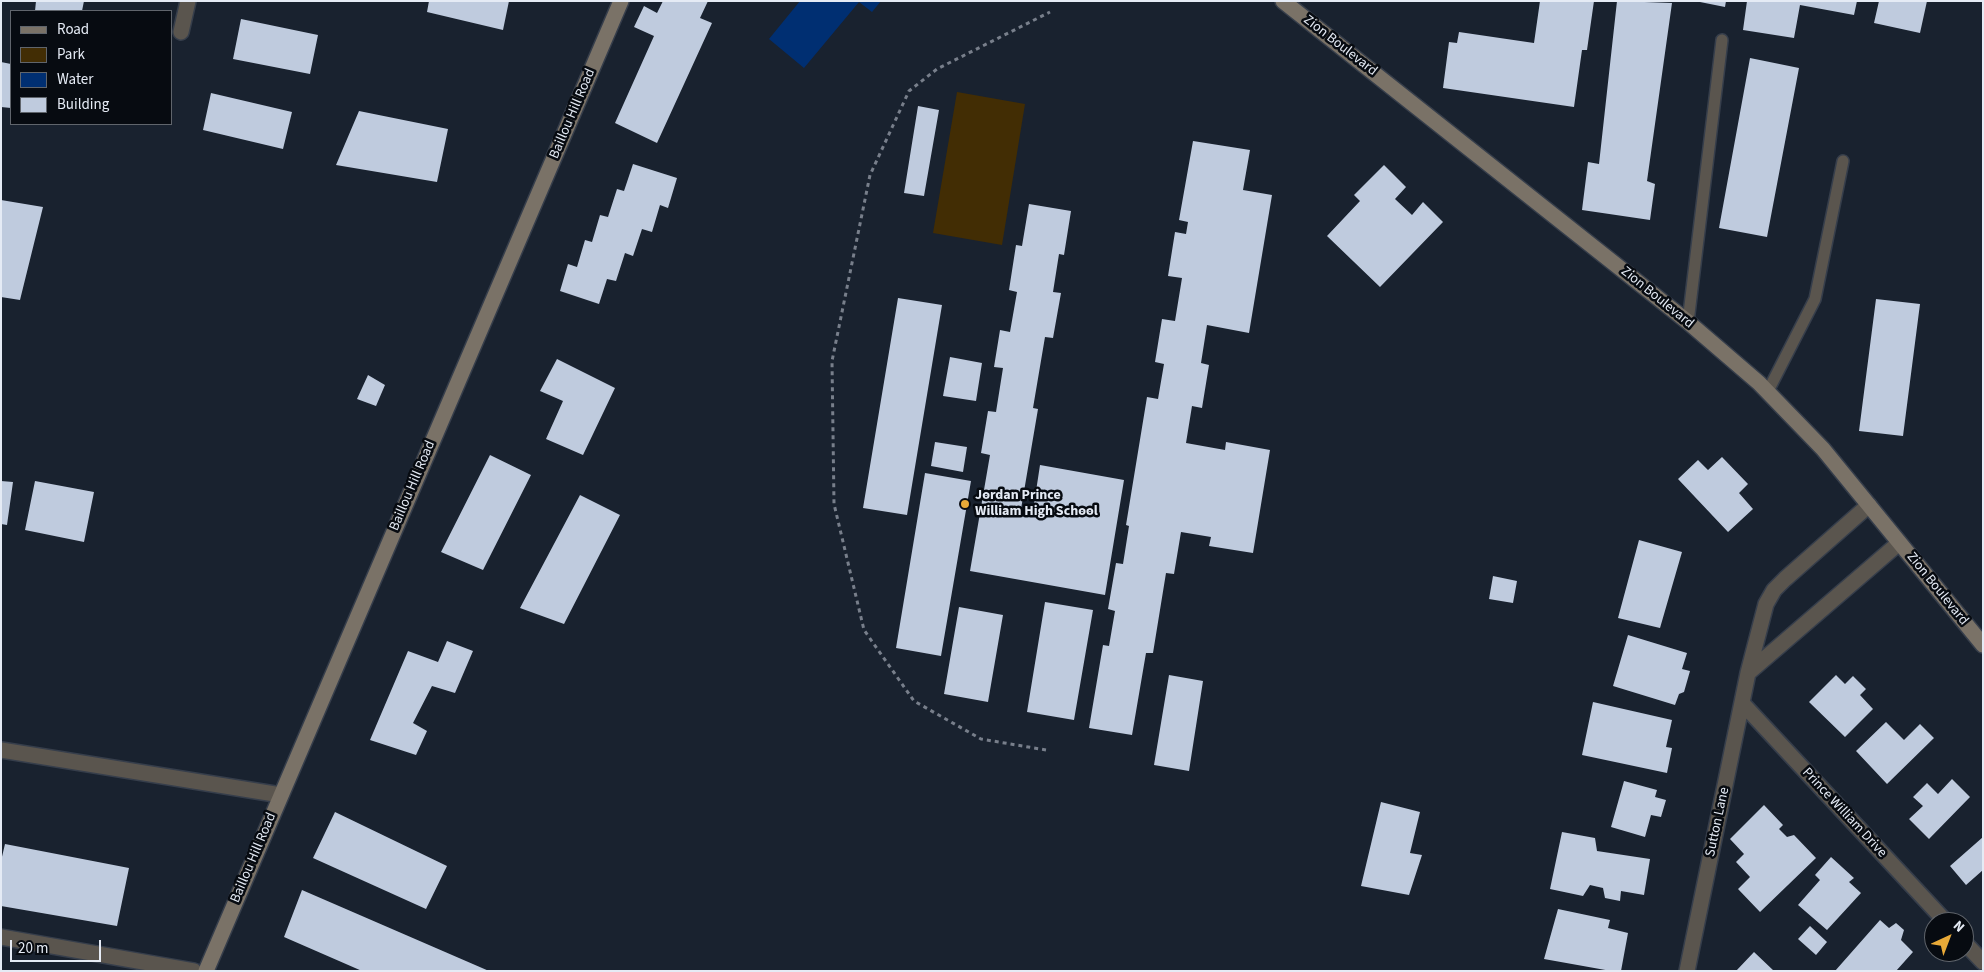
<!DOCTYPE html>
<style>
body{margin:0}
#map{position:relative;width:1984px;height:972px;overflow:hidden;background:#19222f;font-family:"Source Sans 3",sans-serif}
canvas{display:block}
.frame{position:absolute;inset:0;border:2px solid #e5ebf5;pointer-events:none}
.legend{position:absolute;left:10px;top:10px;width:162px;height:115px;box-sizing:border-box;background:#070b11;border:1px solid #60656c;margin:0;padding:6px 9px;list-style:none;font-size:15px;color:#e5ebf5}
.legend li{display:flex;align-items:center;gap:10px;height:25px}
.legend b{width:25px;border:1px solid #60656c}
.north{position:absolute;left:1924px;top:912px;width:50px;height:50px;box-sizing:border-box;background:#070b11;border:1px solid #60656c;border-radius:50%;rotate:43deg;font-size:14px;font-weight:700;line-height:20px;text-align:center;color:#e5ebf5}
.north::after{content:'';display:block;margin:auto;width:18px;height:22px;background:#e9aa38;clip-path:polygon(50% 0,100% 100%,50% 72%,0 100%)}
.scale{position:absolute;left:10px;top:940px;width:91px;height:22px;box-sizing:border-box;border:2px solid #e5ebf5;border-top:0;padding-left:6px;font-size:15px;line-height:18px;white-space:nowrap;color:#e5ebf5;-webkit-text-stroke:4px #070b11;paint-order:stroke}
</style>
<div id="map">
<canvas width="1984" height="972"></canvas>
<div class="frame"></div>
<ul class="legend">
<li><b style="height:6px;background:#7a7267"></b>Road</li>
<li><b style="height:14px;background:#422d04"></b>Park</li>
<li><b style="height:14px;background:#002f72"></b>Water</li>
<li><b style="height:14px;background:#bfcbde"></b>Building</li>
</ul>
<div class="north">N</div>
<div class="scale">20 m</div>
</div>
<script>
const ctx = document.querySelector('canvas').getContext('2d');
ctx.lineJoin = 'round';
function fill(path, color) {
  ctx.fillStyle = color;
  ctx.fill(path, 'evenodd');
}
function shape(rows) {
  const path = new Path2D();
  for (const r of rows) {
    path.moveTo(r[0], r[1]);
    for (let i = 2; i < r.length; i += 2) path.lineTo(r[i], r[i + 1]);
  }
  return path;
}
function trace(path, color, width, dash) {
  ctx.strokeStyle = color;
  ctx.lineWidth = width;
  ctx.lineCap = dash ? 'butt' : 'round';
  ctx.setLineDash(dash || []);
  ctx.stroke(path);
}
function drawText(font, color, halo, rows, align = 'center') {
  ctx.font = font + ' "Source Sans 3",sans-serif';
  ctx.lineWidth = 5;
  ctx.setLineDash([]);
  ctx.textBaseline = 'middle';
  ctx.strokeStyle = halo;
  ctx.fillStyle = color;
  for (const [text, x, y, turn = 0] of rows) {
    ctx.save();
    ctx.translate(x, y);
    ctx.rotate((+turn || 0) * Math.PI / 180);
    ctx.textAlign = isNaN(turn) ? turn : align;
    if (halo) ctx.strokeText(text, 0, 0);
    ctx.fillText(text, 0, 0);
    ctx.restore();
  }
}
fill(shape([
 [957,92,1025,104,1002,245,933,233]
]), '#422d04');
fill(shape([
 [800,1,881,1,872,12,859,2,804,68,769,39]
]), '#002f72');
fill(shape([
 [36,1,84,1,82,11,35,11],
 [429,1,509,1,503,30,427,12],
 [663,1,708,1,700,18,712,23,657,143,615,123,654,36,634,27,644,6,657,13],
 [1540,1,1594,1,1587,50,1582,50,1574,107,1443,88,1449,42,1457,43,1459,32,1534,43],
 [1617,1,1672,3,1647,181,1655,184,1650,220,1582,210,1588,162,1599,164],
 [1695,1,1726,1,1725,7],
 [1747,1,1857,1,1854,15,1800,5,1794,38,1743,30],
 [1879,1,1927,1,1920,33,1874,23],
 [241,19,318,35,310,74,233,59],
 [1750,58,1799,68,1767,237,1719,228],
 [1,62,11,64,11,108,1,107],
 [211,93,292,112,283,149,203,130],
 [918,106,939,110,924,196,904,193],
 [359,111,448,129,437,182,336,165],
 [1193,141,1250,150,1243,190,1272,195,1249,333,1207,325,1201,363,1209,365,1202,408,1192,406,1186,443,1225,450,1226,442,1270,450,1253,553,1209,546,1211,537,1181,532,1174,574,1166,573,1153,653,1146,653,1132,735,1089,728,1103,645,1109,646,1115,611,1108,609,1116,563,1123,564,1129,526,1126,525,1147,397,1158,399,1164,364,1155,362,1162,319,1175,321,1182,278,1168,276,1175,232,1186,234,1188,222,1179,220],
 [633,164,677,178,668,208,660,205,652,232,642,229,633,256,625,253,616,281,607,279,599,304,560,291,568,264,577,267,585,240,592,242,600,215,608,217,617,189,624,191],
 [1384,165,1406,187,1395,199,1412,215,1423,202,1443,222,1380,287,1327,236,1360,201,1354,195],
 [1,200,43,207,20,300,1,297],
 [1029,204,1071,211,1064,255,1059,254,1053,292,1061,293,1053,338,1045,337,1033,408,1038,409,1021,509,1033,511,1040,465,1124,480,1105,595,970,571,990,455,981,453,988,411,996,412,1003,368,994,367,1000,330,1010,332,1017,292,1009,290,1016,245,1022,246],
 [898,298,942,305,907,515,863,508],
 [1876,299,1920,304,1903,436,1859,431],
 [950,357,982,363,976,401,943,396],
 [557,359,615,388,583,455,546,439,563,401,540,391],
 [368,375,385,385,376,406,357,399],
 [935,442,967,447,963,472,931,466],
 [490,455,531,475,483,570,441,552],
 [1722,457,1748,484,1739,493,1753,509,1728,532,1678,479,1698,460,1708,470],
 [925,473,971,481,941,656,896,648],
 [1,481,13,482,7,525,1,524],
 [35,481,94,492,84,542,25,530],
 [580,495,620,515,564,624,520,608],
 [1639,540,1682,552,1660,628,1618,618],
 [1493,576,1517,581,1513,603,1489,599],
 [1045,602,1093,610,1074,720,1027,712],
 [959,607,1003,615,988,702,944,694],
 [1628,635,1687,653,1682,669,1690,671,1684,692,1679,694,1675,705,1613,686],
 [447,641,473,651,455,693,432,686,413,723,427,731,416,755,370,740,408,651,438,662],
 [1169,675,1203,681,1189,771,1154,765],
 [1836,675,1845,684,1853,676,1866,689,1860,695,1873,709,1845,737,1809,702],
 [1593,702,1672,720,1666,747,1672,748,1667,773,1582,755],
 [1886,722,1904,740,1920,724,1934,738,1887,784,1856,751],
 [1952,779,1970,797,1929,839,1909,819,1923,806,1913,797,1927,783,1938,794],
 [1624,781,1657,790,1655,797,1666,800,1661,817,1651,815,1645,837,1611,827],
 [1381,802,1420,812,1410,853,1422,855,1409,895,1361,886],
 [1764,805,1783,825,1779,829,1787,837,1794,835,1816,858,1760,912,1738,889,1750,877,1736,862,1744,854,1730,839],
 [335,812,447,866,426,909,313,858],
 [1562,832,1595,838,1597,851,1650,859,1644,895,1621,891,1620,901,1605,898,1603,888,1590,885,1583,896,1550,889],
 [1983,837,1983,870,1966,885,1950,866],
 [5,844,129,868,117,926,1,906,1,861],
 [1831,857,1854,878,1849,882,1861,893,1827,930,1798,905,1820,880,1815,875],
 [302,890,489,971,362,971,284,937],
 [1558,909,1610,920,1608,928,1628,933,1621,971,1611,971,1544,959],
 [1880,920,1889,928,1896,923,1904,930,1901,940,1913,952,1896,971,1835,971],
 [1810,926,1827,942,1816,955,1798,939],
 [1754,952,1774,971,1736,971]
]), '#bfcbde');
const lane = shape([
 [1688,322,1722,40],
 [1768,391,1815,299,1843,161]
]);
const street = shape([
 [181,32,188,1],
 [1748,673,1899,543],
 [1742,703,1946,922],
 [1,750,281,795],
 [1,937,194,971],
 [1964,942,1983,962],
 [1687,971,1748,673,1766,604,1774,590,1785,579,1869,505]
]);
const secondary = shape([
 [1283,1,1688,322,1759,383,1823,449,1983,645],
 [206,971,621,1]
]);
trace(lane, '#363e4b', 14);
trace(street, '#363e4b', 18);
trace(secondary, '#363e4b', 18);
trace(shape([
 [1046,750,981,739,914,701,864,630,834,504,832,361,870,175,909,91,937,69,1050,12]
]), '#787f8b', 3, [4, 4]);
trace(lane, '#5a554e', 11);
trace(street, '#5a554e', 15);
trace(secondary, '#7a7267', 15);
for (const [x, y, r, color] of [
 [965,504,5,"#e9aa38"]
]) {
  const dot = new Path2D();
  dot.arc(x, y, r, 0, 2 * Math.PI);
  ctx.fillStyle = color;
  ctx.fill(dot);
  trace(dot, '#070b11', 2);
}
drawText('14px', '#e5ebf5', '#070b11', [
 ["Zion Boulevard",1340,46,38],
 ["Baillou Hill Road",573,114,-67],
 ["Zion Boulevard",1657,298,39],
 ["Baillou Hill Road",413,486,-67],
 ["Zion Boulevard",1937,589,51],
 ["Prince William Drive",1844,813,47],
 ["Sutton Lane",1718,822,-78],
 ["Baillou Hill Road",254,858,-67]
]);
drawText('bold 14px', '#e5ebf5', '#070b11', [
 ["Jordan Prince",975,496],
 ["William High School",975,512]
], 'left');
</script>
